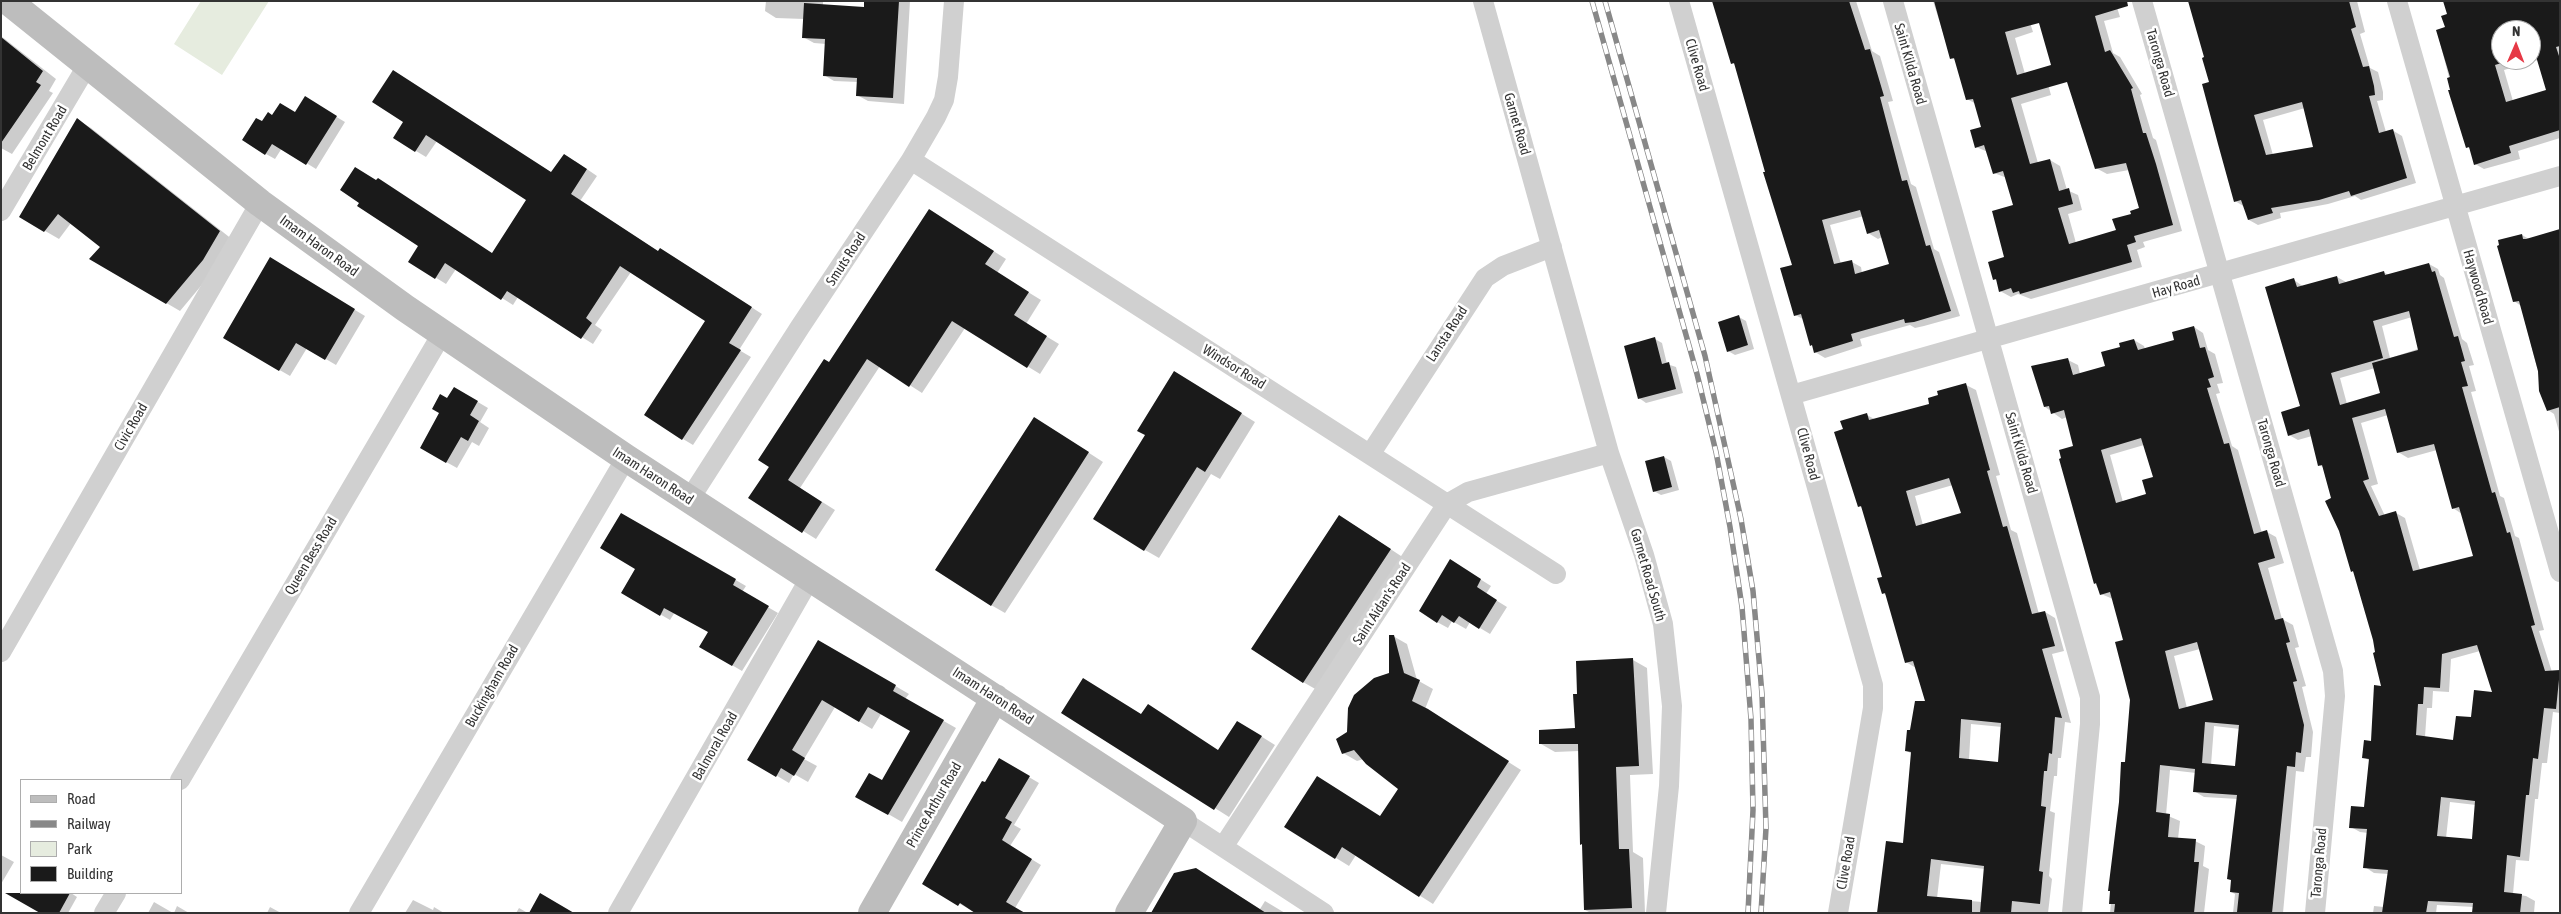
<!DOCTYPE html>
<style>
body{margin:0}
#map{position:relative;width:2561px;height:914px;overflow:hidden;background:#fff;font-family:"Asap Condensed",sans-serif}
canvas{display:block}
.frame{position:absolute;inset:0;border:2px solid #333;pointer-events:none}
.legend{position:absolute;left:20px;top:779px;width:162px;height:115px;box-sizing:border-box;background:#fff;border:1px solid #adadad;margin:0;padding:6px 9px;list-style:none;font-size:15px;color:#333}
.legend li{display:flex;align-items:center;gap:10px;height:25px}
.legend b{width:25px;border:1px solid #adadad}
.north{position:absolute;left:2491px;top:20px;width:50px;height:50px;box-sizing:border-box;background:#fff;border:1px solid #adadad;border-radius:50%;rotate:1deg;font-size:14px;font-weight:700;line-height:20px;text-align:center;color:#333}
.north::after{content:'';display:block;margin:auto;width:18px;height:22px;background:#e63946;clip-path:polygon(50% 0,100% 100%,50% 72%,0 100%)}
</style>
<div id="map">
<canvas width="2561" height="914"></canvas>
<div class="frame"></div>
<ul class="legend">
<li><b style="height:6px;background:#bdbdbd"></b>Road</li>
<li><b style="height:6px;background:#888"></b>Railway</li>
<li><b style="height:14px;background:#e6ecdf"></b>Park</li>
<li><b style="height:14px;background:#1a1a1a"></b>Building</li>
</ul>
<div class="north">N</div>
</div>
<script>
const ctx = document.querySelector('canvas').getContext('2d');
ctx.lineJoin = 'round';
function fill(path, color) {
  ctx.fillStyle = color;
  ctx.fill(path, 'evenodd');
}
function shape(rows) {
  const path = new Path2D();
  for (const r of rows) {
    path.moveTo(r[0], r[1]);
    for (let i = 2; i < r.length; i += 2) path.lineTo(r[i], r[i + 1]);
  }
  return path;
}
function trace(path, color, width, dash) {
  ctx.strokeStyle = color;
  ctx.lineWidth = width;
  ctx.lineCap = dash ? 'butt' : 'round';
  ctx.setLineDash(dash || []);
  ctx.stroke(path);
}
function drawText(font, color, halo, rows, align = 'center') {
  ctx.font = font + ' "Asap Condensed",sans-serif';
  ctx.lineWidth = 5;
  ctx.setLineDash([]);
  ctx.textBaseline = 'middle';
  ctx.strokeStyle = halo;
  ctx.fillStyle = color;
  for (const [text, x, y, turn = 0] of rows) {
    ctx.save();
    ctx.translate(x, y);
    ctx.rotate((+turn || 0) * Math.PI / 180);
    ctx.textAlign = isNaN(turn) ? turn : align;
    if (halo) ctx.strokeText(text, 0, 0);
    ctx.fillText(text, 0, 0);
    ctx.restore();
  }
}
fill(shape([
 [201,1,269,1,222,75,174,44]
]), '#e6ecdf');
fill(shape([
 [766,1,823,1,823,6,865,8,866,1,910,1,904,104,868,101,857,95,858,82,834,81,824,75,826,44,814,43,803,37,804,19,776,18,765,11],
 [1714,1,1856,1,1872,51,1880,56,1893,101,1888,102,1911,184,1916,187,1934,249,1939,252,1960,316,1924,326,1915,328,1910,325,1860,339,1862,346,1825,358,1815,352,1803,319,1795,315,1794,266,1736,65,1732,63],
 [1864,216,1868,233,1878,239,1882,237,1890,265,1862,273,1861,267,1852,262,1841,264,1830,225],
 [1933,1,2023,1,2033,32,2015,38,2025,74,2046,77,2051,95,2021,104,2038,163,2050,160,2060,166,2067,190,2078,195,2082,210,2068,214,2076,243,2117,231,2140,209,2129,170,2107,174,2096,168,2086,131,2082,129,2066,74,2049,1,2115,1,2120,17,2104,21,2113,53,2120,57,2142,94,2140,95,2153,138,2156,140,2165,171,2182,231,2143,242,2145,247,2137,250,2142,267,2031,299,2018,294,2011,297,2000,291,1998,281,1994,279,2006,258,2014,206,2007,178,1994,173,1988,152,1976,147,1983,128,1976,104,1967,99,1956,60,1951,58],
 [2189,1,2357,1,2365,32,2360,34,2370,68,2378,72,2383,92,2383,100,2377,101,2386,132,2392,130,2402,136,2416,183,2361,200,2355,196,2328,204,2280,213,2281,218,2258,225,2249,220,2245,207,2235,201,2206,58],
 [2305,108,2315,148,2273,155,2263,120],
 [2560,1,2560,138,2518,151,2520,159,2484,169,2475,164,2471,149,2467,147,2437,31],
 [2501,30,2531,30,2531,60,2501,60],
 [2538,60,2547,91,2513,101,2504,70],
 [1,36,56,79,49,91,53,93,12,154,1,148],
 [305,98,345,122,316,169,282,148,275,159,266,154,263,123,273,117,296,113],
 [78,120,91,128,233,240,216,268,180,311,91,259,101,246,71,223,59,239,21,217],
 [405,121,551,173,575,161,597,176,580,201,659,252,672,256,762,314,739,350,751,357,693,445,683,439,707,321,631,272,595,325,602,330,593,344,518,297,513,305,456,269,446,284,409,261,493,254,528,200,437,141,426,157,416,151],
 [943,219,1006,259,997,273,1041,300,1026,324,1059,344,1040,374,965,328,922,393,880,366,800,488,835,510,816,539,750,498,830,364],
 [2560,230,2560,435,2554,414,2548,410,2521,306,2514,301,2522,235,2529,239],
 [270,259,365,316,336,365,307,348,290,376,224,338],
 [2429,264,2438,269,2440,275,2444,278,2462,339,2467,343,2474,365,2469,366,2476,391,2471,392,2500,496,2504,498,2515,536,2519,538,2544,630,2539,631,2552,672,2560,671,2560,713,2553,712,2547,763,2542,763,2538,799,2535,799,2529,861,2516,860,2513,894,2526,896,2535,901,2534,913,2473,913,2474,907,2437,905,2436,913,2373,913,2374,906,2384,907,2388,874,2374,873,2365,867,2368,833,2360,832,2351,827,2365,808,2370,761,2364,757,2372,742,2383,687,2377,652,2355,573,2352,571,2323,467,2319,465,2312,436,2298,440,2289,435,2302,407,2294,280,2304,287,2337,277,2346,282,2383,272,2389,275],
 [2412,317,2421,348,2390,358,2382,326],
 [2375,368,2382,394,2347,404,2340,378],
 [2388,415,2398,452,2408,458,2437,450,2453,508,2462,514,2475,557,2420,570,2405,518,2396,513,2385,516,2371,486,2378,484,2361,423],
 [2480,651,2493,693,2454,741,2425,737,2427,708,2432,708,2433,691,2449,692,2451,659],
 [2450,802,2476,805,2473,841,2446,838],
 [1739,317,1746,321,1754,349,1735,355,1728,351],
 [2194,327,2203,333,2208,350,2215,354,2223,383,2217,384,2220,393,2216,394,2232,446,2238,450,2262,533,2267,532,2276,537,2284,563,2268,568,2282,619,2293,625,2299,647,2295,648,2306,686,2302,687,2313,732,2311,757,2306,757,2304,772,2296,771,2283,913,2233,913,2235,894,2231,892,2232,881,2229,879,2238,799,2204,797,2194,791,2196,773,2170,770,2166,815,2180,821,2178,839,2195,841,2205,846,2203,866,2209,869,2204,913,2110,913,2131,700,2125,641,2113,599,2101,594,2095,583,2075,447,2067,417,2062,419,2045,407,2068,360,2078,365,2080,374,2106,367,2122,348,2134,340,2144,346,2145,349,2176,341],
 [2144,445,2155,478,2147,495,2123,502,2110,455],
 [2200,649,2214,701,2187,708,2174,656],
 [2214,726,2240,729,2236,767,2211,765],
 [1655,339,1662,343,1667,364,1676,367,1683,393,1646,403,1639,398],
 [1189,381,1255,422,1220,479,1211,474,1159,558,1145,550],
 [1966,385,1976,390,2000,475,1996,476,2011,530,2017,533,2039,614,2045,612,2055,618,2064,651,2052,654,2071,723,2065,722,2061,758,2058,758,2057,776,2054,776,2050,811,2055,813,2049,876,2052,879,2048,913,1878,913,1904,844,1912,754,1907,751,1926,703,1916,668,1906,662,1887,596,1883,593,1884,577,1863,508,1859,506,1844,430,1867,415,1876,420,1931,405],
 [1953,485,1962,514,1923,525,1915,496],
 [1971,724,2002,727,1999,763,1969,760],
 [1941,864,1985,869,1982,902,1937,898],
 [454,388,488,408,480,422,489,428,479,446,472,442,457,468,421,448],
 [1049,427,1103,462,1005,613,991,605],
 [1664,457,1671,461,1679,490,1661,495,1654,491],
 [622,514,746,586,742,592,778,613,742,671,701,647,710,632,675,612,670,620,622,592,636,569],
 [1354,525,1404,558,1317,690,1303,682],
 [1461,567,1491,586,1486,594,1507,607,1490,634,1470,622,1466,629,1452,621,1448,628,1437,622],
 [1393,636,1407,644,1417,680,1433,689,1425,709,1521,770,1433,904,1356,855,1349,866,1286,827,1381,817,1399,789,1364,759,1357,761,1343,753,1348,733,1390,674],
 [819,641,909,694,905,699,956,728,902,822,857,796,882,781,911,731,881,714,872,729,835,707,804,759,817,766,808,782,794,774,789,783,749,759],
 [1633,660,1647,668,1653,774,1630,775,1633,852,1643,858,1645,913,1591,913,1585,910,1583,845,1581,844,1579,751,1555,752,1541,744,1576,729,1579,695],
 [1063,712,1142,715,1219,751,1251,730,1275,745,1229,817],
 [1000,760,1039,783,1014,825,1021,829,1010,846,1041,865,1015,908,976,913,923,883],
 [1,855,14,862,1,884],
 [1196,869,1260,909,1265,901,1285,913,1153,913],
 [23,893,71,893,77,897,68,913,42,913,19,899],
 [413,900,433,910,434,907,444,913,405,913],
 [154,902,173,913,148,913],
 [177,906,189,913,174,913],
 [270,907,281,913,267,913],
 [519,908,526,912,527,913,516,913]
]), '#0003');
fill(shape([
 [864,1,899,1,893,98,856,96,857,78,823,76,825,39,802,38,804,3,864,7],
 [1712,1,1849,1,1865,50,1870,49,1884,96,1880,97,1902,181,1907,180,1926,246,1930,245,1951,311,1914,322,1905,323,1904,319,1851,334,1853,341,1814,353,1812,345,1810,346,1801,314,1794,316,1780,268,1792,265,1763,172,1765,172,1734,63,1731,64],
 [1860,210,1867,234,1879,230,1889,264,1855,274,1852,260,1834,264,1822,220],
 [1934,1,2127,1,2128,6,2095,16,2105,52,2110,50,2133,88,2131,89,2143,133,2146,133,2156,164,2173,225,2134,236,2136,242,2127,245,2132,262,2020,294,2019,291,2013,293,2011,288,1999,292,1996,279,1993,280,1988,262,2004,257,1992,211,2013,205,2003,171,1993,174,1984,145,1975,148,1970,130,1981,127,1973,99,1966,100,1954,58,1950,59],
 [2039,23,2051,65,2017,75,2005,32],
 [2067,82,2095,169,2126,163,2139,208,2130,211,2131,214,2112,219,2116,230,2069,244,2058,208,2073,204,2069,188,2059,191,2050,159,2030,164,2011,98],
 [2188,1,2349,1,2356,27,2351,29,2363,67,2369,66,2374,86,2375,95,2369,96,2379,133,2393,129,2407,178,2351,196,2349,191,2319,200,2271,208,2273,213,2248,220,2241,200,2234,202,2218,144,2202,84,2209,82,2202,58,2204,57],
 [2302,102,2313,147,2266,155,2254,115],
 [2443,1,2560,1,2560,46,2556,47,2560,59,2560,130,2509,146,2511,153,2474,165,2469,147,2466,148,2448,90,2450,90,2447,78,2450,77,2436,30,2445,27,2441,16,2447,14],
 [2501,30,2531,30,2531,54,2535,53,2546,90,2506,102,2495,65,2511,60,2501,60],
 [1,37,43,71,36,82,41,85,1,143],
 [393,70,551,172,564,154,587,169,571,194,658,251,660,248,752,307,729,343,741,350,682,440,644,415,705,321,620,266,586,318,592,323,581,339,507,291,501,300,445,263,435,279,408,262,418,246,357,206,359,203,340,190,355,167,376,180,378,178,492,253,526,200,426,135,415,152,393,138,403,122,372,102],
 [305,96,337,116,306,165,272,144,265,155,242,140,256,118,262,121,268,112,272,115,280,103,295,112],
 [77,118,220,231,203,260,166,304,89,259,100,247,58,214,44,232,19,217],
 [929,209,994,251,985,264,1029,292,1014,315,1047,336,1027,368,952,321,909,387,867,359,788,480,822,502,802,533,748,498,769,467,758,460,824,359,829,362],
 [2560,229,2560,407,2547,411,2539,391,2538,371,2519,301,2513,302,2497,246,2499,245,2498,240,2522,234,2523,239,2526,239],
 [270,257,355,309,325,360,296,343,279,371,223,338],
 [2429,263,2432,272,2435,271,2454,337,2458,336,2465,361,2461,362,2468,386,2462,387,2492,493,2495,492,2507,533,2510,532,2535,625,2531,626,2545,671,2560,670,2556,709,2544,708,2538,759,2533,758,2529,795,2526,795,2520,857,2507,855,2504,892,2522,894,2520,913,2472,913,2473,903,2428,901,2426,913,2382,913,2388,870,2363,868,2367,829,2349,828,2351,806,2364,807,2369,759,2362,758,2364,740,2371,741,2374,685,2381,686,2373,653,2375,652,2373,640,2353,571,2351,572,2339,531,2325,501,2331,498,2322,465,2318,466,2309,429,2288,436,2281,412,2300,406,2265,287,2294,278,2297,287,2337,276,2339,284,2384,271,2385,275],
 [2409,311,2418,350,2372,363,2380,393,2340,405,2331,373,2383,358,2373,321],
 [2385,409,2397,453,2434,444,2452,509,2459,507,2473,556,2413,571,2396,511,2379,516,2363,481,2369,479,2352,418],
 [2477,645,2492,692,2474,690,2471,717,2456,716,2453,740,2416,735,2418,704,2423,704,2424,687,2440,688,2442,654],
 [2441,797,2475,801,2472,839,2437,836],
 [1739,315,1748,345,1727,352,1718,322],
 [2194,326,2200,348,2205,347,2214,377,2208,379,2211,387,2207,388,2224,444,2229,443,2254,534,2267,530,2275,558,2258,563,2275,620,2283,618,2290,642,2286,643,2297,681,2293,682,2304,725,2301,753,2296,752,2295,767,2287,766,2272,913,2237,912,2239,893,2230,892,2231,880,2227,879,2237,795,2193,792,2195,769,2160,765,2156,812,2170,814,2168,837,2196,839,2194,862,2199,862,2194,913,2114,913,2115,904,2109,904,2110,891,2108,891,2119,802,2121,762,2125,762,2130,700,2115,642,2123,640,2110,592,2100,595,2096,583,2094,584,2059,459,2061,458,2059,450,2073,446,2064,410,2051,414,2049,406,2044,407,2031,366,2068,358,2073,375,2105,366,2101,352,2120,347,2119,343,2134,339,2138,350,2174,340,2172,332],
 [2141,438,2153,477,2142,480,2146,494,2116,503,2101,450],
 [2197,642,2213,700,2179,709,2165,651],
 [2205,722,2239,725,2235,766,2202,763],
 [1655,337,1662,364,1669,362,1676,389,1638,399,1624,346],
 [1174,371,1242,413,1205,472,1197,467,1144,551,1093,519,1145,435,1137,431],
 [1966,383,1990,470,1987,471,2003,527,2007,526,2032,614,2045,611,2055,646,2042,649,2062,718,2055,717,2052,754,2049,753,2047,771,2044,771,2041,806,2046,807,2039,871,2043,872,2040,904,2012,901,2011,913,1980,913,1984,866,1931,859,1927,896,1972,900,1972,913,1877,913,1886,841,1903,843,1911,752,1905,751,1907,730,1910,730,1915,701,1925,701,1913,661,1905,663,1885,593,1882,594,1877,578,1882,577,1861,506,1858,507,1834,432,1843,429,1840,421,1867,413,1869,420,1929,404,1928,398,1938,395,1937,391],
 [1949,478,1961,513,1916,526,1906,491],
 [1961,719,2001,723,1998,762,1959,758],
 [454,387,478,401,470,415,479,421,468,441,461,437,446,463,420,448,439,413,432,409,440,394,447,398],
 [1034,417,1089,452,991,606,935,570],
 [1664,456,1672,487,1653,492,1645,461],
 [621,513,736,579,733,585,769,606,732,666,699,647,708,632,664,608,660,616,621,593,635,569,600,548],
 [1339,515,1391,549,1303,683,1251,649],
 [1450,559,1481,579,1477,587,1497,600,1479,629,1459,616,1454,623,1442,615,1437,623,1419,611],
 [1389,635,1394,635,1404,673,1420,680,1412,701,1428,709,1509,761,1419,897,1342,847,1335,859,1284,827,1317,776,1380,816,1398,789,1366,764,1354,750,1342,754,1336,739,1347,732,1348,708,1354,695,1374,678,1389,673],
 [818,640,896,685,893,691,944,720,888,815,855,797,869,773,882,780,910,731,868,707,859,722,822,700,792,750,805,758,794,776,781,768,776,777,747,760],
 [1633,658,1639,766,1616,767,1619,849,1629,849,1632,908,1584,910,1582,844,1580,845,1578,744,1539,744,1539,730,1575,728,1573,694,1577,694,1576,661],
 [1083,678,1141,714,1148,704,1218,750,1237,721,1262,736,1214,810,1061,713],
 [999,758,1030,776,1005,818,1012,822,1002,840,1032,859,1006,902,1025,913,975,913,960,903,958,906,922,884,982,781,985,782],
 [1196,868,1266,913,1151,913,1174,873],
 [5,893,70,893,59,913,40,913],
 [540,893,574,913,529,913]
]), '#1a1a1a');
trace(shape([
 [1483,1,1609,453,1644,555,1663,624,1672,706,1669,786,1656,913],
 [1679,1,1873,685,1873,708,1838,913],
 [1893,1,2090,697,2090,724,2072,913],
 [2142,1,2333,671,2335,696,2315,913],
 [2397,1,2560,572],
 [911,160,1556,574],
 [1,211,88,64],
 [1791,395,2560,176],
 [1371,453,1485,278,1503,266,1552,247],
 [689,500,800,327,911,160,936,117,944,100,948,77,954,1],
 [1,652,260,203],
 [180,780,443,332],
 [1183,821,1324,913],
 [1223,847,1447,504,1468,492,1609,453],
 [104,913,116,893],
 [359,913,626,458],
 [618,913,810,578]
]), '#d0d0d0', 20);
trace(shape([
 [8,1,260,203,405,308,626,458,1183,821,1129,913],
 [872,913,995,698]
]), '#bdbdbd', 28);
const rail = shape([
 [1592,1,1697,374,1716,452,1730,527,1742,607,1751,719,1753,810,1748,913],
 [1605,1,1705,356,1741,519,1753,591,1762,694,1766,828,1761,913]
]);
trace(rail, '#888', 5.5);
trace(rail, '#fff', 4, [11]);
drawText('14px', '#333', '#fff', [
 ["Taronga Road",2160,63,74],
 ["Saint Kilda Road",1910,64,74],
 ["Clive Road",1697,65,74],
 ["Garnet Road",1517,124,74],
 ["Belmont Road",45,138,-59],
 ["Imam Haron Road",319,246,36],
 ["Smuts Road",846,259,-57],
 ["Hay Road",2176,287,-16],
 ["Haywood Road",2478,287,74],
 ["Lansta Road",1447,334,-57],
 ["Windsor Road",1234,367,32],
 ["Civic Road",131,427,-60],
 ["Saint Kilda Road",2021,453,74],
 ["Taronga Road",2271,453,74],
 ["Clive Road",1808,454,75],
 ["Imam Haron Road",653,476,33],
 ["Queen Bess Road",311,556,-59],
 ["Garnet Road South",1648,575,74],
 ["Saint Aidan's Road",1382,604,-57],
 ["Buckingham Road",492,686,-60],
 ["Imam Haron Road",993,696,33],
 ["Balmoral Road",715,746,-60],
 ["Prince Arthur Road",934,805,-60],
 ["Clive Road",1846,863,-80],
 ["Taronga Road",2319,863,-85]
]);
</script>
